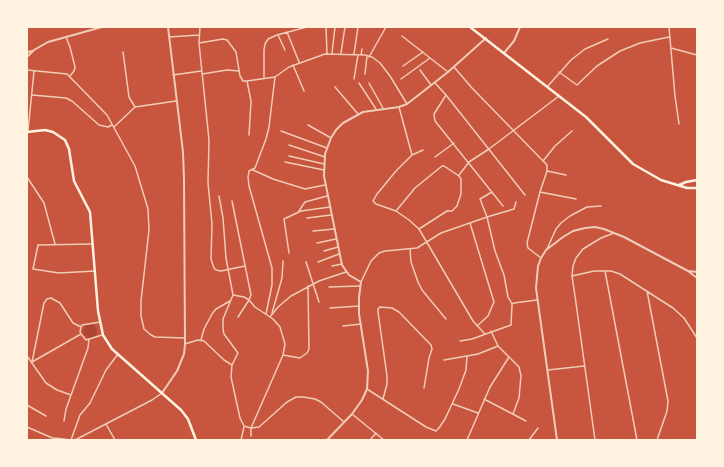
<!DOCTYPE html>
<style>
body{margin:0}
#map{position:relative;width:724px;height:467px;overflow:hidden;background:#c8553d;font-family:"Work Sans",sans-serif}
canvas{display:block}
.frame{position:absolute;inset:0;border:28px solid #fff3e0;pointer-events:none}
</style>
<div id="map">
<canvas width="724" height="467"></canvas>
<div class="frame"></div>
</div>
<script>
const ctx = document.querySelector('canvas').getContext('2d');
ctx.lineJoin = 'round';
function fill(path, color) {
  ctx.fillStyle = color;
  ctx.fill(path, 'evenodd');
}
function shape(rows) {
  const path = new Path2D();
  for (const r of rows) {
    if (r.length === 3) {
      path.moveTo(r[0] + r[2], r[1]);
      path.arc(r[0], r[1], r[2], 0, 2 * Math.PI);
      continue;
    }
    path.moveTo(r[0], r[1]);
    for (let i = 2; i < r.length; i += 2) path.lineTo(r[i], r[i + 1]);
  }
  return path;
}
function trace(path, color, width, dash) {
  ctx.strokeStyle = color;
  ctx.lineWidth = width;
  ctx.lineCap = dash ? 'butt' : 'round';
  ctx.setLineDash(dash || []);
  ctx.stroke(path);
}
fill(shape([
 [90,331,7]
]), '#ae4732');
trace(shape([
 [200,27,199,43,209,140,208,183,212,224,211,259,214,268,216,270,221,271,245,266],
 [326,27,327,53],
 [669,27,675,96,679,124],
 [287,32,299,62],
 [278,35,285,50],
 [402,36,448,72],
 [66,37,70,47,75,67,74,71,70,76],
 [169,37,199,35],
 [199,43,223,39,227,40,236,52,240,76,243,81,247,81,251,101,249,135],
 [671,48,697,55],
 [123,52,129,97,135,107],
 [332,53,335,27],
 [341,53,345,27],
 [354,54,358,27],
 [361,55,362,49],
 [369,57,386,27],
 [293,65,304,91],
 [403,66,423,52],
 [454,67,472,88,547,165,547,171,540,192,527,243,528,248,541,258],
 [27,70,67,74,107,115,135,166,148,209,149,230,141,301,141,316,144,329,151,335,155,337,185,338],
 [420,70,431,85],
 [559,72,577,85,597,66,620,51,640,43,669,37],
 [202,74,227,70,239,71],
 [365,74,367,56],
 [173,75,201,71],
 [264,77,264,50,265,44,268,39,277,35,307,27],
 [354,79,358,55],
 [401,79,430,58],
 [247,81,275,77,289,67,325,54,365,55,372,57,380,63,390,76,407,104],
 [359,83,376,109],
 [369,83,383,108],
 [435,83,446,95,525,195],
 [335,87,358,114],
 [547,87,571,60,585,49,608,39],
 [32,95,66,98,72,101,99,125,108,127,112,125],
 [446,95,434,114,435,121,503,206],
 [135,107,176,101],
 [399,107,412,155],
 [308,125,331,138],
 [114,127,135,107],
 [28,131,34,71],
 [281,131,327,148],
 [289,145,325,157],
 [423,150,412,155,396,171,377,194,373,201,376,204,396,211,409,220,419,229,473,321,485,334],
 [289,156,324,164],
 [435,157,454,143],
 [543,161,555,146,572,131],
 [285,162,324,170],
 [253,170,273,179,305,189,325,185],
 [547,171,566,175],
 [459,175,469,162,489,149,559,96],
 [27,177,44,203,55,244],
 [492,192,480,199,487,217,495,251,504,275,508,297,512,304],
 [540,192,576,199],
 [219,196,223,218,226,258,233,295,223,319,223,329,224,334,238,353,232,365,231,377,240,418,244,426],
 [232,201,251,295,249,300,238,317],
 [299,211,305,202,327,196],
 [396,211,415,188,442,166,444,166,459,176,461,179,461,194,457,206,452,211,447,211,419,229],
 [307,218,331,215],
 [470,223,494,302,488,316,477,326],
 [313,231,334,229],
 [317,243,336,239],
 [93,244,38,245,33,269,59,273,95,271],
 [410,249,411,262,418,282,422,290,446,319],
 [547,249,556,229,561,223,570,216,587,207,601,206],
 [324,251,338,247],
 [289,253,284,219,301,211,330,207],
 [306,262,319,302],
 [318,262,339,254],
 [332,266,342,264],
 [605,271,637,440],
 [572,276,594,271,611,271,620,274,673,308,684,318,697,338],
 [361,282,371,261,379,253,385,251,417,248,441,233,487,217,514,209,516,202],
 [329,287,360,286],
 [647,291,668,401,667,411,657,440],
 [233,295,244,297,249,300,255,307,273,319,280,327,285,344,283,355,251,428,251,436],
 [512,304,514,303,537,300],
 [330,308,359,306],
 [272,313,282,278,283,261],
 [266,314,272,285,272,268,249,186,248,177,249,171,255,168,266,139,269,127,275,77],
 [270,317,278,307,291,296,319,281,346,272],
 [100,322,82,325,81,327,80,332,81,334,86,340,102,335],
 [343,326,361,324],
 [491,331,498,346,519,367,521,376,519,398,513,414],
 [201,340,204,329,212,314,216,309,230,301],
 [460,341,472,339,511,325,512,305],
 [185,344,198,340,204,341,224,360,232,365],
 [283,355,300,358,307,353,309,349,308,286],
 [27,356,46,383,57,390,71,395],
 [444,360,478,354,498,346],
 [32,362,44,303,47,299,51,298,60,303,73,323,81,327],
 [32,362,81,334],
 [548,370,584,366],
 [367,389,426,427,436,431,439,428,445,419,459,389,466,370,467,356],
 [383,399,387,384,387,376,378,312,378,309,380,307,392,308,399,312,431,345,432,349,429,358,424,388],
 [484,399,526,421],
 [453,404,478,413],
 [27,405,46,416],
 [352,414,384,440],
 [64,421,66,409,88,348,89,339],
 [106,424,115,440],
 [244,426,251,428,259,427,287,402,296,397,303,397,315,399,321,402,344,422],
 [27,427,57,440],
 [55,438,71,440],
 [71,440,80,415,90,403,106,370,118,354],
 [75,440,152,400,162,393],
 [241,440,244,427],
 [370,440,376,433],
 [467,440,490,387,509,357],
 [529,440,538,428],
 [595,440,575,296,572,276,573,266,576,258,583,249,601,238,614,233]
]), '#f1ccb7', 1.5);
trace(shape([
 [27,52,33,51],
 [504,53,514,41,520,27],
 [27,57,34,50,48,42,102,27],
 [689,271,697,272],
 [162,393,177,371,184,354,185,344,184,180,183,152,168,27],
 [327,440,352,414,362,400,367,389,368,371,359,314,359,297,361,282,349,275,342,265,324,176,325,154,331,138,336,130,343,123,363,112,399,107,407,104,448,72,486,38],
 [557,440,536,288,538,266,541,258,546,250,563,237,573,231,585,228,595,227,604,229,624,237,688,271,697,278]
]), '#f1ccb7', 2);
trace(shape([
 [27,132,45,130,53,132,65,140,69,149,74,181,90,212,98,311,103,335,112,349,181,410,188,419,196,440]
]), '#fff3e0', 2.5);
trace(shape([
 [470,27,586,117,633,164,661,180,687,188,697,188],
 [679,185,686,182,697,180]
]), '#fff3e0', 2.5);
</script>
